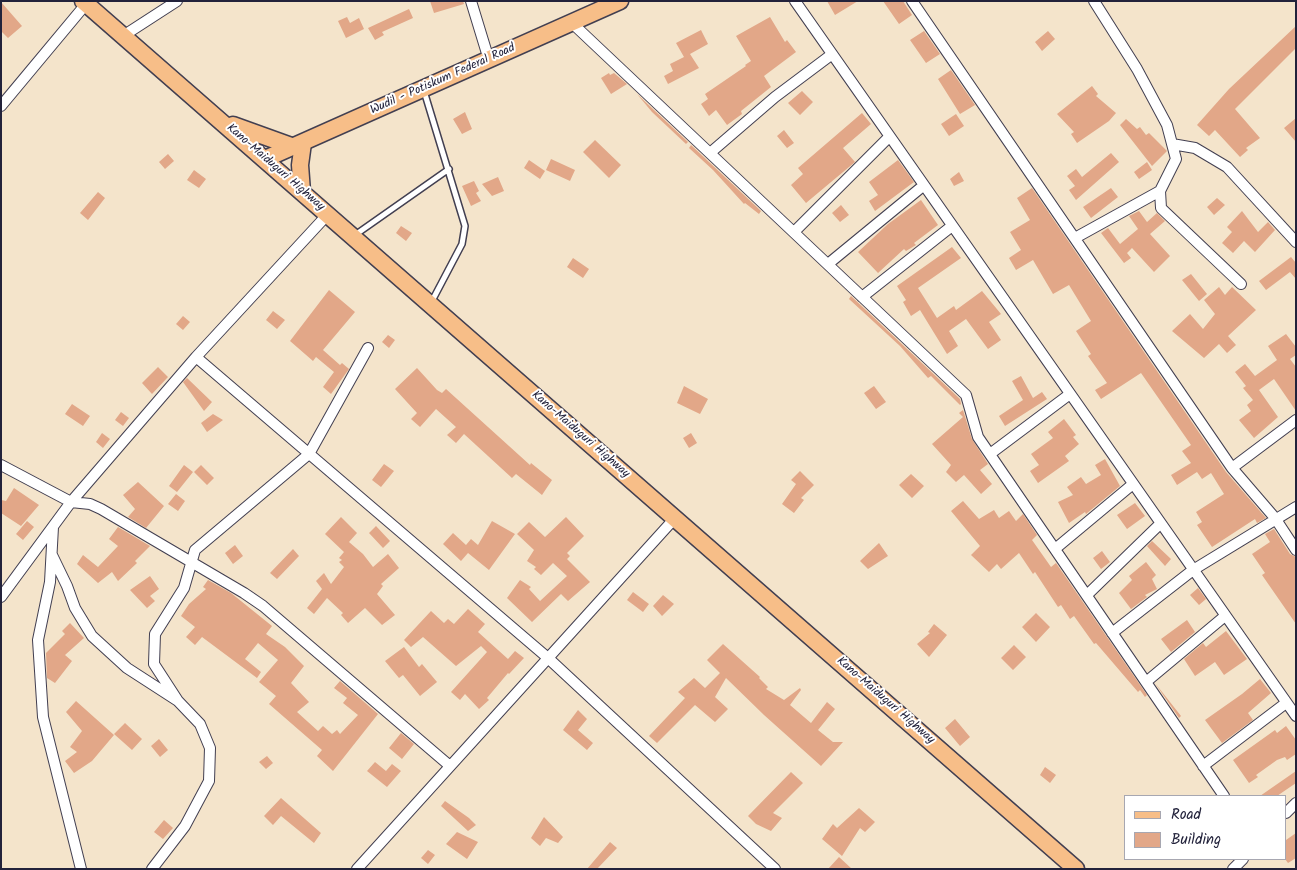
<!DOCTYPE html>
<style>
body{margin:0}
#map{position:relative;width:1297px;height:870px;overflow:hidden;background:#f4e4cb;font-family:Kalam,sans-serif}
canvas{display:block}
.frame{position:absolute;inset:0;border:2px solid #22223b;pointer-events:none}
.legend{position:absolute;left:1124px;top:795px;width:162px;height:65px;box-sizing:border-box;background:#fff;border:1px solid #a7a7b1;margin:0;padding:6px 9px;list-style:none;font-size:15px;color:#22223b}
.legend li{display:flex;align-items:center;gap:10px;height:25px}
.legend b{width:25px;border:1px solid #a7a7b1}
</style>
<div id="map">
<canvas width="1297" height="870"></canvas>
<div class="frame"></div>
<ul class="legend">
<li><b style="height:6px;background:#f7be88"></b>Road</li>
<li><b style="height:14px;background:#e2a788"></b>Building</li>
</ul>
</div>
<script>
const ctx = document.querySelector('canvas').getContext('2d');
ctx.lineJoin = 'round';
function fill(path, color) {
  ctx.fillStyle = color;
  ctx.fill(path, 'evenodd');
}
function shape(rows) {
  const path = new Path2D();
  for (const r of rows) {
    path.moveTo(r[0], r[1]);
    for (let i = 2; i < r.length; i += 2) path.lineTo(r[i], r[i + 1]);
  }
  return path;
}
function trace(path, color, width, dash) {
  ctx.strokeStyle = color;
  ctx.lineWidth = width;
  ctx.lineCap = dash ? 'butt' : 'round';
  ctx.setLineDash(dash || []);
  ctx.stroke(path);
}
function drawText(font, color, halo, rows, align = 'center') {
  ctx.font = font + ' Kalam,sans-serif';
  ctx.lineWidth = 4;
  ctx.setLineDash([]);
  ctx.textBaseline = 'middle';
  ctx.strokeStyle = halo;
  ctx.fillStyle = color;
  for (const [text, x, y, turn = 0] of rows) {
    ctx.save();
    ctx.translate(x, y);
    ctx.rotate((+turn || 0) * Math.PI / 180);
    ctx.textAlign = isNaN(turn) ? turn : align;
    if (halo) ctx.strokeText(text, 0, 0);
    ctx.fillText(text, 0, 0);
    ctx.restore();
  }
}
fill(shape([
 [430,1,463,1,464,4,434,13],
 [827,1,858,1,835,15],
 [883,1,903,1,912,15,899,24],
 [1,2,22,26,8,38,1,31],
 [409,9,413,18,382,32,384,35,375,40,368,28],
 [347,17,350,23,359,18,364,29,346,38,338,21],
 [770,17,785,42,787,40,796,52,764,76,771,87,741,111,742,114,727,125,716,110,709,116,701,104,708,99,705,94,746,66,745,65,751,61,736,36],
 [1296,26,1296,48,1235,109,1260,138,1246,148,1248,150,1240,157,1215,130,1209,136,1197,125,1229,89],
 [701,30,708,44,690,54,699,68,668,84,664,76,673,71,670,64,684,57,676,43],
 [924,31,940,54,926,63,910,40],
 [1048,31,1055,39,1042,51,1035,42],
 [951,70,975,105,960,114,938,79],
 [609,73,610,75,614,73,627,84,611,94,601,78],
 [1092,86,1098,94,1096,96,1116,113,1109,121,1077,143,1071,134,1074,132,1057,114],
 [802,91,813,102,800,115,788,103],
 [637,94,688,142,686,144,652,112],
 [465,112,472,129,462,134,453,119],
 [862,113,871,124,843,148,855,162,806,203,791,185,803,174,798,168],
 [956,114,964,126,949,136,941,124],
 [1296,118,1296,142,1284,128],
 [1126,119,1137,129,1140,127,1146,135,1149,133,1167,151,1152,166,1120,125],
 [784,130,794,143,787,148,777,136],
 [595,140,621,165,609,178,583,152],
 [691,145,761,211,759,214,745,203,744,204,713,170,689,148],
 [1111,153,1119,162,1076,200,1069,190,1075,186,1067,176,1076,169,1082,177],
 [168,154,174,161,165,169,159,162],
 [551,159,575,170,570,181,546,170],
 [529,160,545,171,540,179,524,168],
 [898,160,914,182,875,211,869,201,878,195,869,182],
 [1147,162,1152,170,1139,179,1134,172],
 [194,170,206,179,199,188,187,180],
 [959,172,964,181,954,186,950,179],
 [498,177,504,191,492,196,482,184],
 [474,181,479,191,476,193,481,201,471,206,462,186],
 [1032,188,1226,472,1266,518,1257,523,1255,519,1212,547,1197,525,1202,522,1196,512,1224,494,1211,473,1202,479,1197,472,1177,485,1171,475,1191,463,1182,451,1191,445,1141,373,1101,399,1095,390,1107,383,1088,356,1091,354,1076,331,1091,321,1069,285,1053,294,1033,260,1016,270,1009,258,1021,250,1010,232,1030,220,1017,198],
 [1111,188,1118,197,1091,218,1083,207],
 [98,192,105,198,88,220,80,213],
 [1217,198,1225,205,1214,215,1207,207],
 [921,200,938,225,914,243,916,245,906,251,904,249,878,273,858,252,888,224],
 [841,205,849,215,840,222,832,213],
 [1139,211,1147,222,1157,213,1165,221,1150,234,1170,256,1154,272,1132,248,1127,253,1131,258,1124,263,1101,233,1108,228,1120,244,1138,229,1129,216],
 [1242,211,1258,232,1268,222,1275,230,1255,252,1244,241,1233,253,1222,243,1232,232,1227,227],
 [401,226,412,233,406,241,396,233],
 [952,247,961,258,918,288,937,318,954,306,956,310,982,291,1001,314,989,322,1001,340,988,349,966,319,949,331,958,346,947,354,920,310,911,316,903,302,906,300,897,286],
 [1291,257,1296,263,1296,279,1290,272,1266,290,1259,281],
 [573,258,589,269,583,278,567,267],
 [1191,274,1207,294,1199,301,1182,280],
 [1219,287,1225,295,1232,287,1256,310,1228,336,1236,345,1227,353,1219,344,1204,358,1172,331,1190,314,1203,329,1215,314,1204,300],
 [329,290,355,312,323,350,340,365,342,363,349,369,331,394,323,387,334,372,316,357,313,361,290,341],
 [851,296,960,399,961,404,960,405,931,376,928,378,900,346,849,299],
 [273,311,285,320,277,329,266,320],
 [183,316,190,322,183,330,176,324],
 [1286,334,1296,347,1296,355,1290,359,1296,367,1296,411,1274,379,1259,390,1278,417,1254,438,1239,420,1251,411,1247,405,1253,400,1243,388,1246,386,1235,372,1245,364,1255,376,1277,360,1268,346],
 [388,335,395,340,389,348,382,342],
 [158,367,168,377,152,394,142,383],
 [417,368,437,390,442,393,446,389,530,465,531,463,552,480,542,495,516,474,512,478,464,434,456,443,447,435,456,427,436,409,420,427,411,419,417,413,395,389],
 [1021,376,1033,398,1042,392,1047,399,1005,426,999,416,1023,400,1012,381],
 [187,378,212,402,204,411,183,382],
 [684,386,708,399,700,414,677,403],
 [874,386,886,402,876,409,864,393],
 [72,404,90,416,83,426,65,414],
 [963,410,972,439,988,464,980,470,992,484,981,494,964,475,956,482,946,472,951,465,932,444,963,417,959,413],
 [121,412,129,418,123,426,115,420],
 [213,414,223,420,207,432,201,423],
 [1064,419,1076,435,1073,437,1079,444,1065,456,1069,461,1038,483,1030,471,1039,465,1031,454,1053,438,1048,432],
 [102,433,110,439,103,448,96,442],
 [691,433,697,443,689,448,683,438],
 [1105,459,1120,486,1086,514,1085,512,1069,523,1058,502,1073,495,1067,487,1081,477,1086,484,1101,475,1095,465],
 [384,464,394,471,381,487,372,480],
 [184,465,193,472,177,492,169,486],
 [201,465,214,478,207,485,194,472],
 [800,471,814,485,801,498,804,500,794,513,782,504,796,484,791,480],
 [911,474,924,486,912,498,899,485],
 [138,482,164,506,146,528,128,517,135,509,123,495],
 [14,488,39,505,21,526,1,513,1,500,6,501],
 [176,494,185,501,178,511,168,504],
 [963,501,979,519,994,510,999,518,1009,511,1016,521,1023,514,1037,535,1032,540,1051,567,1056,563,1147,695,1145,697,1140,690,1138,692,1096,643,1094,644,1074,616,1070,619,1061,605,1058,607,1035,572,1033,574,1019,553,1001,569,997,564,989,572,971,555,980,546,951,511],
 [1135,503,1145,516,1127,529,1117,515],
 [341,517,357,533,349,542,363,554,373,567,388,554,399,568,381,584,383,586,377,594,395,615,382,625,365,608,348,623,341,615,343,613,327,598,314,614,307,608,322,589,316,581,324,573,331,584,344,567,339,562,342,560,339,558,344,552,325,534],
 [566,517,584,536,567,553,570,556,567,559,590,582,568,601,561,594,532,622,507,598,520,580,531,587,529,589,540,601,567,576,553,563,541,575,534,569,536,567,527,561,534,550,517,534,529,522,545,537],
 [27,521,34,527,23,540,16,534],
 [492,521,515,534,489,570,468,553,461,561,443,544,453,533,466,545,471,539,478,545],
 [376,526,390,541,383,548,369,533],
 [118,527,150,546,135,561,137,563,118,581,112,572,98,583,77,564,83,555,98,567,118,546,109,539],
 [1274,529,1290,554,1296,557,1296,624,1262,575,1265,573,1252,554,1270,542,1265,534],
 [1152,541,1171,559,1165,566,1147,546],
 [879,543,888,556,868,569,860,561],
 [235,545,243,556,233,564,225,553],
 [293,549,299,556,277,579,270,573],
 [1102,551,1110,562,1101,569,1093,558],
 [1146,562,1156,575,1152,579,1157,589,1145,595,1147,597,1131,609,1119,593,1132,580,1129,576],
 [150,576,159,589,150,596,155,601,147,608,130,590],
 [208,580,231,593,272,626,266,634,285,647,304,666,291,683,309,702,297,712,318,731,323,726,332,734,337,730,340,734,358,715,343,703,347,698,334,688,340,681,378,714,333,771,317,756,322,750,269,704,276,696,259,682,278,660,258,643,245,659,261,672,257,678,202,637,195,645,186,637,195,627,181,616,189,604,206,589,203,587],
 [1198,588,1206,599,1199,605,1190,595],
 [633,592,649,604,643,612,627,600],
 [663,595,674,604,662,616,653,606],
 [468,609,485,624,478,632,508,659,515,651,524,658,509,674,508,673,487,698,489,700,479,709,465,694,460,700,451,692,487,652,481,646,456,666,423,637,411,647,404,640,431,611,444,623,448,619,454,624],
 [1036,613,1050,627,1036,642,1022,627],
 [1187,620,1195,632,1171,652,1161,639],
 [70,623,84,638,65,655,72,661,55,683,47,678,46,653,65,634,62,631],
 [934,624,947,635,929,657,917,644,930,633,928,632],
 [1226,631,1247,659,1224,675,1215,662,1195,676,1184,659,1203,643,1206,647],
 [723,644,760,677,759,678,768,687,766,689,784,700,800,688,801,690,790,705,811,723,827,702,835,709,818,730,833,742,843,742,821,766,764,715,726,678,715,697,728,709,715,722,695,705,657,743,649,736,685,698,678,692,694,678,705,688,720,673,707,660],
 [1014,645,1026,657,1013,670,1001,658],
 [404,647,419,667,422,664,437,682,420,696,403,675,399,678,385,661],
 [1260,679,1271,693,1248,713,1253,720,1222,743,1205,720,1242,694],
 [1155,683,1181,716,1179,718],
 [76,701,114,735,92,761,74,773,65,761,77,752,70,747,82,731,66,712],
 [578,710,587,719,578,730,593,743,587,750,563,730],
 [955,719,970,737,960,746,945,728],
 [125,723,142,739,132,750,114,734],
 [1286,726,1296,740,1296,754,1287,760,1285,757,1277,760,1256,775,1258,777,1249,783,1233,760,1275,730,1277,733],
 [401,733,414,744,402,759,389,748],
 [159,739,168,750,160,757,151,746],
 [267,756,273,763,266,769,259,762],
 [375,762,386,771,392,764,401,771,387,787,367,771],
 [1045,767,1056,775,1050,783,1040,775],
 [1296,771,1296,783,1277,796,1260,796],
 [791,772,803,783,773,813,782,818,771,831,756,824,748,816],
 [281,798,321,833,314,843,281,816,273,825,264,816],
 [445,801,469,818,476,825,468,831,441,806],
 [859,808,875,822,865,832,860,828,842,856,822,839,833,824,837,828],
 [544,817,563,837,558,843,546,838,540,846,531,838],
 [164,820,173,828,163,839,154,832],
 [457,832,478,842,467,859,446,844],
 [1296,833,1296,858,1288,863,1285,859,1286,840],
 [610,842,617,848,597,869,587,869],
 [428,850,435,855,428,864,421,858],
 [839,857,852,869,828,869]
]), '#e2a788');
const service = shape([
 [424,91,465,226,462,244,432,301],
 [355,235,449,169]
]);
const minor = shape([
 [471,1,489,60],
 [795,1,1296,716],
 [912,1,1232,468,1275,518,1296,550],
 [1094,1,1137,69,1167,125,1176,159,1160,191,1161,208,1241,284],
 [572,23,966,395,978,437,1224,796],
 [123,36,177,1],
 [1,106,86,4],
 [1172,144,1195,148,1227,167,1296,242],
 [710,153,775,97,831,55],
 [794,232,889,137],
 [1075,238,1160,191],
 [828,264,923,186],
 [862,297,952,226],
 [196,357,548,658,775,869],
 [990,454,1070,394],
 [1,465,71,502,90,504,101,509,244,593,263,606,450,766],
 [1232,468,1296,420],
 [53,527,50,582,38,640,43,717,81,869],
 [1055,549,1133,484],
 [52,555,67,586,75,608,92,636,127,668,178,701,200,724,210,748,209,781,185,826,152,869],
 [1087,595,1160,524],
 [1,597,71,502,196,357,328,214],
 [1112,633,1193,570,1296,507],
 [1146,682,1225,616],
 [178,701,154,664,155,634,184,588,195,550,309,454,368,348],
 [1203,766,1286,703],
 [1286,813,1296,803],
 [357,869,675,518],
 [1233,869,1243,859]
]);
const primary = shape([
 [265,159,620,1]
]);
const trunk = shape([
 [83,1,1076,869],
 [233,125,294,147],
 [302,192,300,165,303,143]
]);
trace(service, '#423f51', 8);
trace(minor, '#423f51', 12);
trace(primary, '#423f51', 19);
trace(trunk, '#423f51', 19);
trace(service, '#fff', 5);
trace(minor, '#fff', 10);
trace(primary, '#f7be88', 16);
trace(trunk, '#f7be88', 16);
drawText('12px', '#22223b', '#fff', [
 ["Wudil - Potiskum Federal Road",443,80,-24],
 ["Kano-Maiduguri Highway",275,168,41],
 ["Kano-Maiduguri Highway",580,435,41],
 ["Kano-Maiduguri Highway",885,701,41]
]);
</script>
